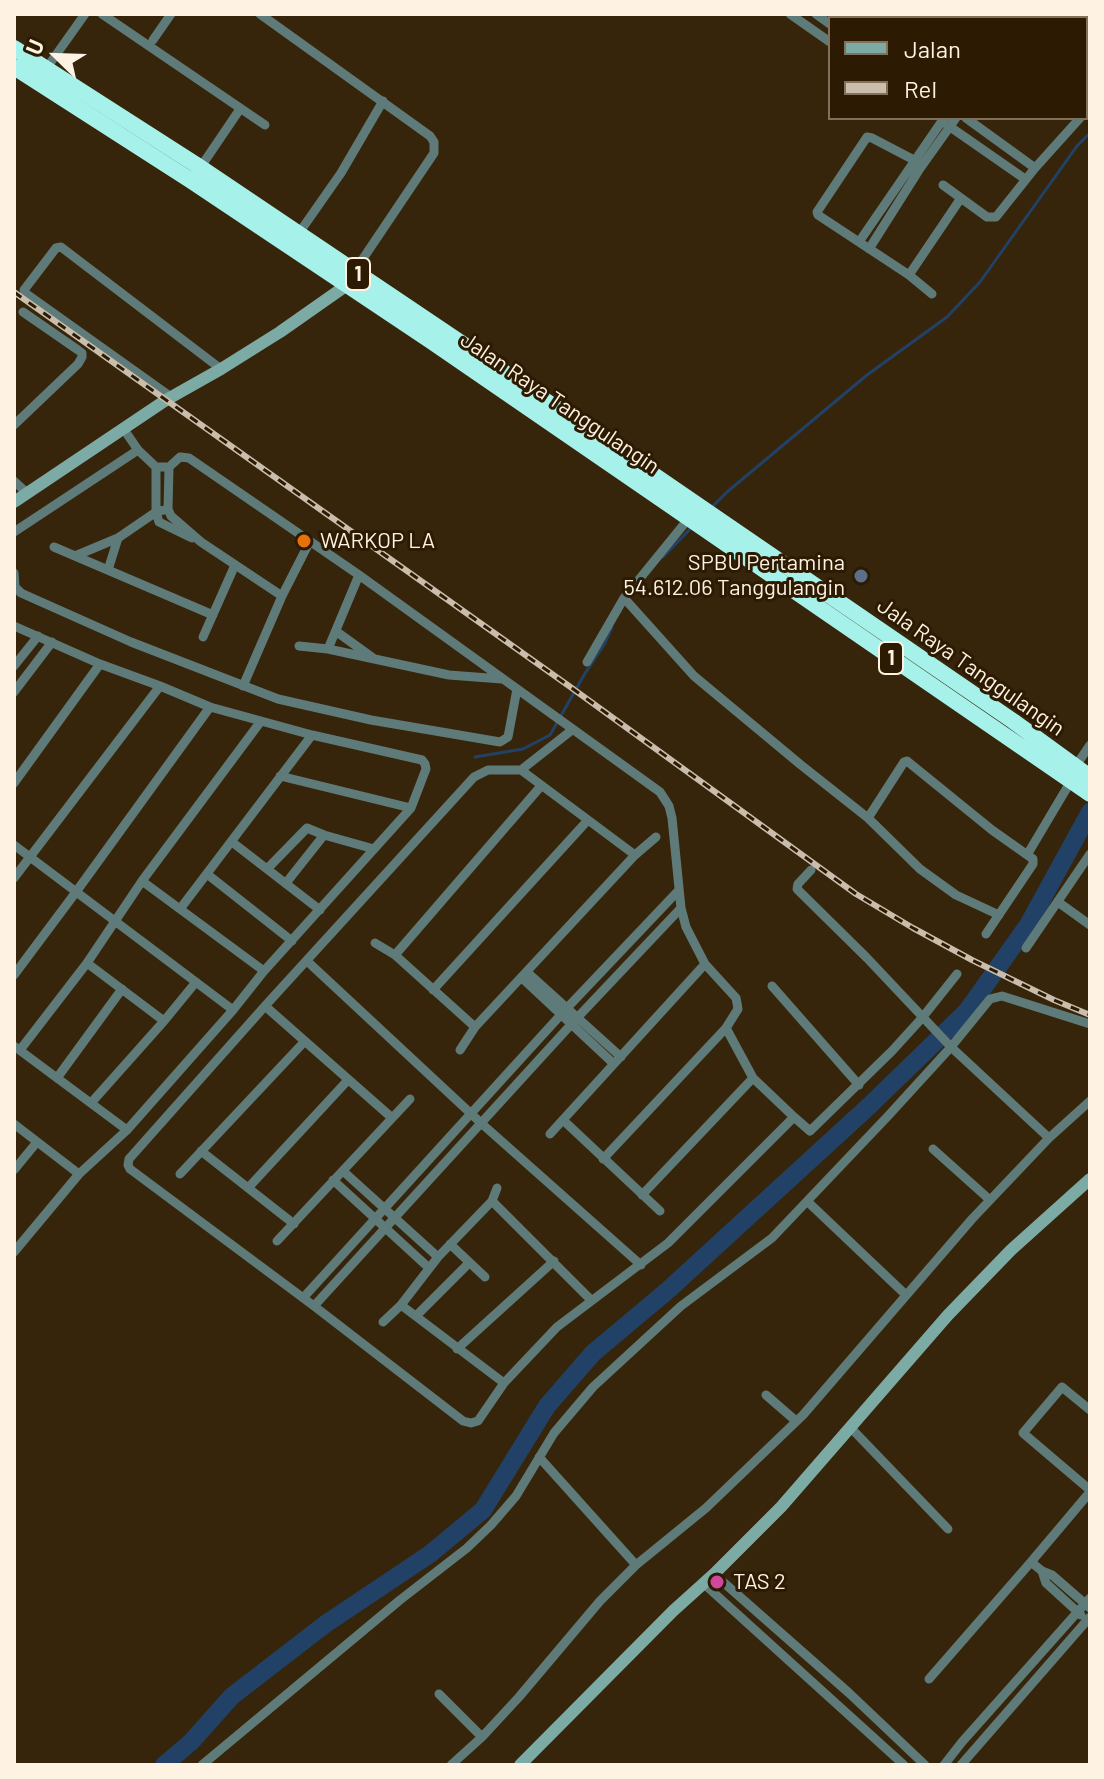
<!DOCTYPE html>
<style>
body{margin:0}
#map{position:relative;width:1104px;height:1779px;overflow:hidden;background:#36250b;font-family:Barlow,sans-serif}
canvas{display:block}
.frame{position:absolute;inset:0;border:16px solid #fef2e3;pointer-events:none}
.legend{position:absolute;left:828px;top:16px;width:260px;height:104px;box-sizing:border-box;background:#2c1b02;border:2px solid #80715c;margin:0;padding:10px 14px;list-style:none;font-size:24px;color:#fef2e3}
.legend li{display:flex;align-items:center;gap:16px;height:40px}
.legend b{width:40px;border:2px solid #80715c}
.north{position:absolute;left:16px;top:16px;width:80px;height:80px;-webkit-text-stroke:6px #2c1b02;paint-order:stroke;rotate:293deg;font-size:22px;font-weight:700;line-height:32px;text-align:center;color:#fef2e3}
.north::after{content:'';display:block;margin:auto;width:28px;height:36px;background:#fef2e3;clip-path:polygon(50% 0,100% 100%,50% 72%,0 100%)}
</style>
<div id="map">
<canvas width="1104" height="1779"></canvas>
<div class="frame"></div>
<ul class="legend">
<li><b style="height:10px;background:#7caba6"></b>Jalan</li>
<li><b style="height:10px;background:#cabdab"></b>Rel</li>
</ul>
<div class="north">U</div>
</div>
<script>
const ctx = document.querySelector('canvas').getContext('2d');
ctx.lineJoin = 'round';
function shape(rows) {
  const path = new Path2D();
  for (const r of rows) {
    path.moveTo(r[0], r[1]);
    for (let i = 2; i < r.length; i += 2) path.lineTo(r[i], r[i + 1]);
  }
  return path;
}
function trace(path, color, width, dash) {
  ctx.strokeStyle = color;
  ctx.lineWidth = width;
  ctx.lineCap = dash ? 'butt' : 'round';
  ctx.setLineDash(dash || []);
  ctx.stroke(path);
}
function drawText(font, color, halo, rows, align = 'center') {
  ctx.font = font + ' Barlow,sans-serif';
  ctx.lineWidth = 6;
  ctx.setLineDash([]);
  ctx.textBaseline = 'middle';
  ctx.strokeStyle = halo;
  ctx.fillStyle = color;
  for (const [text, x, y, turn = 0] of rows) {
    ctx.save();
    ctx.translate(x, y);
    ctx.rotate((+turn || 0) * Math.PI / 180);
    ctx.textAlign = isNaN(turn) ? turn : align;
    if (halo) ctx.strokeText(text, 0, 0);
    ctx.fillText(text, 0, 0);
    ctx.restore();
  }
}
trace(shape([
 [711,508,727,492,867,375,947,317,980,282,1077,146,1090,133],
 [663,557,691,528],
 [475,757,523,749,550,735,584,675,605,643,612,627]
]), '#214266', 3);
trace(shape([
 [164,1765,191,1742,232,1696,324,1625,430,1554,483,1510,547,1406,593,1353,667,1291,868,1107,967,1011,1028,925,1090,812]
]), '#214266', 18);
trace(shape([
 [102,14,265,125],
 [260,14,430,136,434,142,434,153,354,272],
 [790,14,830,42],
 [816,14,830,24],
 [951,18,954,14],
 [1015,18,1018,14],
 [1027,18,1030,14],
 [1086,21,1090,15],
 [153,40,171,14],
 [46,69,85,14],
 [1086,112,1090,107],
 [966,118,1035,168],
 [946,124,1025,179],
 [914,160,872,138,867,137,817,212,818,215,909,275,932,294],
 [200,168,240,109],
 [943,185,987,217,996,217,1035,168,1080,118],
 [299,233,341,173,383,101],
 [859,242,944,118],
 [869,249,919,170,956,118],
 [909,275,961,198],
 [171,397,25,293,24,290,56,248,61,247,221,369],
 [14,425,78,364,82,357,82,353,78,350,23,312],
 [123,428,138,450,156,467,169,467,180,457,189,458,359,575,660,792,669,806,672,818,681,908,686,927,705,964,736,998,737,1003,738,1009,726,1028,753,1078,794,1117,668,1243,557,1327,504,1383,478,1421,471,1423,463,1421,314,1306,130,1169,128,1165,129,1159,265,1006,474,777,488,770,521,770,572,730],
 [156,467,156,512,159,522,192,538],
 [169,467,168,509,171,516,201,542,282,596],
 [14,481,26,492],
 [14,532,138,450],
 [54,547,213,615],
 [75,556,118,538,156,512,168,509],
 [108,570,118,538],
 [14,573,15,587,21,593,131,642,278,699,371,720,500,742,508,737,517,689],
 [624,598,694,676,801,765,868,818,920,869,956,895,999,915],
 [14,626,100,664,160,686,210,707,312,735,422,760,425,764,426,769,411,808,264,971,233,1010,127,1130,79,1174,14,1252],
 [337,632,373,658],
 [203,637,235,565],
 [299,646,328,649,449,675,502,679],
 [328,649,359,575],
 [587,662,624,598,689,518],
 [14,666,38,636],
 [243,686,282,596,310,541],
 [14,692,52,642],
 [1075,767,1090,745],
 [280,776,411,808],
 [14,783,100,664],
 [868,818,904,762,907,761,992,830,1033,859,1033,864,986,934],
 [232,842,320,910],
 [14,845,233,1010],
 [635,855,656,837],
 [1027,855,1071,781],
 [267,869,307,828,324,835,374,849],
 [811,870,798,884,797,889,867,958,951,1047,1049,1138],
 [207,874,292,941],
 [14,878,160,686],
 [142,881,264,971],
 [286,883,324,835],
 [1058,902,1090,925],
 [180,909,312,735],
 [375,943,395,955,475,1027],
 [1026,948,1090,854],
 [395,955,541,786],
 [307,961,481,1123,641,1265],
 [87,963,164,1021],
 [527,972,621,1057],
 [14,975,76,892,210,707],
 [522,978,614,1064],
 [772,986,859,1085],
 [433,990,588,820],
 [265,1006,391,1117],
 [14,1046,127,1130],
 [20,1050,87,963,142,881,261,721],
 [460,1050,475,1027,635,855,521,770],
 [57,1078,122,989],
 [91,1103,164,1021,196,982],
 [794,1117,810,1131,892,1051,922,1018,957,974],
 [563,1120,660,1211],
 [14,1124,79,1174],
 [550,1134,705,964],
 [933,1149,990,1200],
 [201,1151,294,1224],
 [603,1159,726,1028],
 [14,1170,37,1142],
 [343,1171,438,1257],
 [180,1174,305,1041],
 [333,1180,429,1268],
 [248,1188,348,1080],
 [642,1195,753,1078],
 [492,1201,591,1300],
 [808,1202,906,1295],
 [277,1241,410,1099],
 [450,1244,485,1277],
 [303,1298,567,1008,679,890],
 [401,1305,504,1383],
 [314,1306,577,1018,681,908],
 [416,1316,469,1263],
 [383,1322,401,1305,438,1257,492,1201,497,1188],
 [457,1349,554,1261],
 [766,1395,796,1421],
 [1090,1410,1062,1387,1023,1433,1090,1490],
 [850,1427,948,1529],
 [539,1457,636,1565],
 [1031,1562,1090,1492],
 [1042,1571,1046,1583,1081,1615],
 [714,1574,849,1693,925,1765],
 [703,1583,904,1765],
 [929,1679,1031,1562,1042,1571,1052,1575,1090,1608],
 [439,1694,482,1737],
 [202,1765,400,1600,467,1548,491,1525,516,1496,554,1433,593,1387,681,1306,772,1238,888,1116,951,1047,990,999,1002,996,1090,1024],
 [451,1765,482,1737,519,1697,600,1601,636,1565,706,1508,803,1415,972,1219,1049,1138,1090,1101],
 [944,1765,962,1742,1090,1598],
 [961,1765,1090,1617]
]), '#5f7b79', 9);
trace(shape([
 [14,502,166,400,221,369,280,332,347,285],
 [520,1765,673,1611,714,1574,781,1507,948,1315,1011,1250,1090,1179]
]), '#7caba6', 12);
trace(shape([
 [14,48,195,164,464,345,1013,721,1090,777],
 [14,67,190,180,431,341,1090,794]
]), '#a6f1ea', 16);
const rail = shape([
 [14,292,569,686,856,894,913,928,972,960,1054,1000,1090,1015]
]);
trace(rail, '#cabdab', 6);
trace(rail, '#2c1b02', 3, [9]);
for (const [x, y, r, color] of [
 [304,541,8,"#e8710a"],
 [861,576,8,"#5c6f8a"],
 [717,1582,8,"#d1479c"]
]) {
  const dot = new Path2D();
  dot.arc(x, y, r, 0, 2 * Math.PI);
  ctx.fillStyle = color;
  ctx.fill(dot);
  trace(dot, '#2c1b02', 3);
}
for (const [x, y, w] of [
 [358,274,24],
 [891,658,24]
]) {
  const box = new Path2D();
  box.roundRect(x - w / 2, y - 16, w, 32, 6);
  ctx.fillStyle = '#2c1b02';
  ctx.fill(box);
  trace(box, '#fef2e3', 2);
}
drawText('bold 20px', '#fef2e3', null, [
 ["1",358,274],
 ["1",891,658]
]);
drawText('22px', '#fef2e3', '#2c1b02', [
 ["Jalan Raya Tanggulangin",560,403,34],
 ["Jala Raya Tanggulangin",971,667,35]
]);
drawText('22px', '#fef2e3', '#2c1b02', [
 ["WARKOP LA",320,541],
 ["SPBU Pertamina",845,563,"right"],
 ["54.612.06 Tanggulangin",845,588,"right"],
 ["TAS 2",733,1582]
], 'left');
</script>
